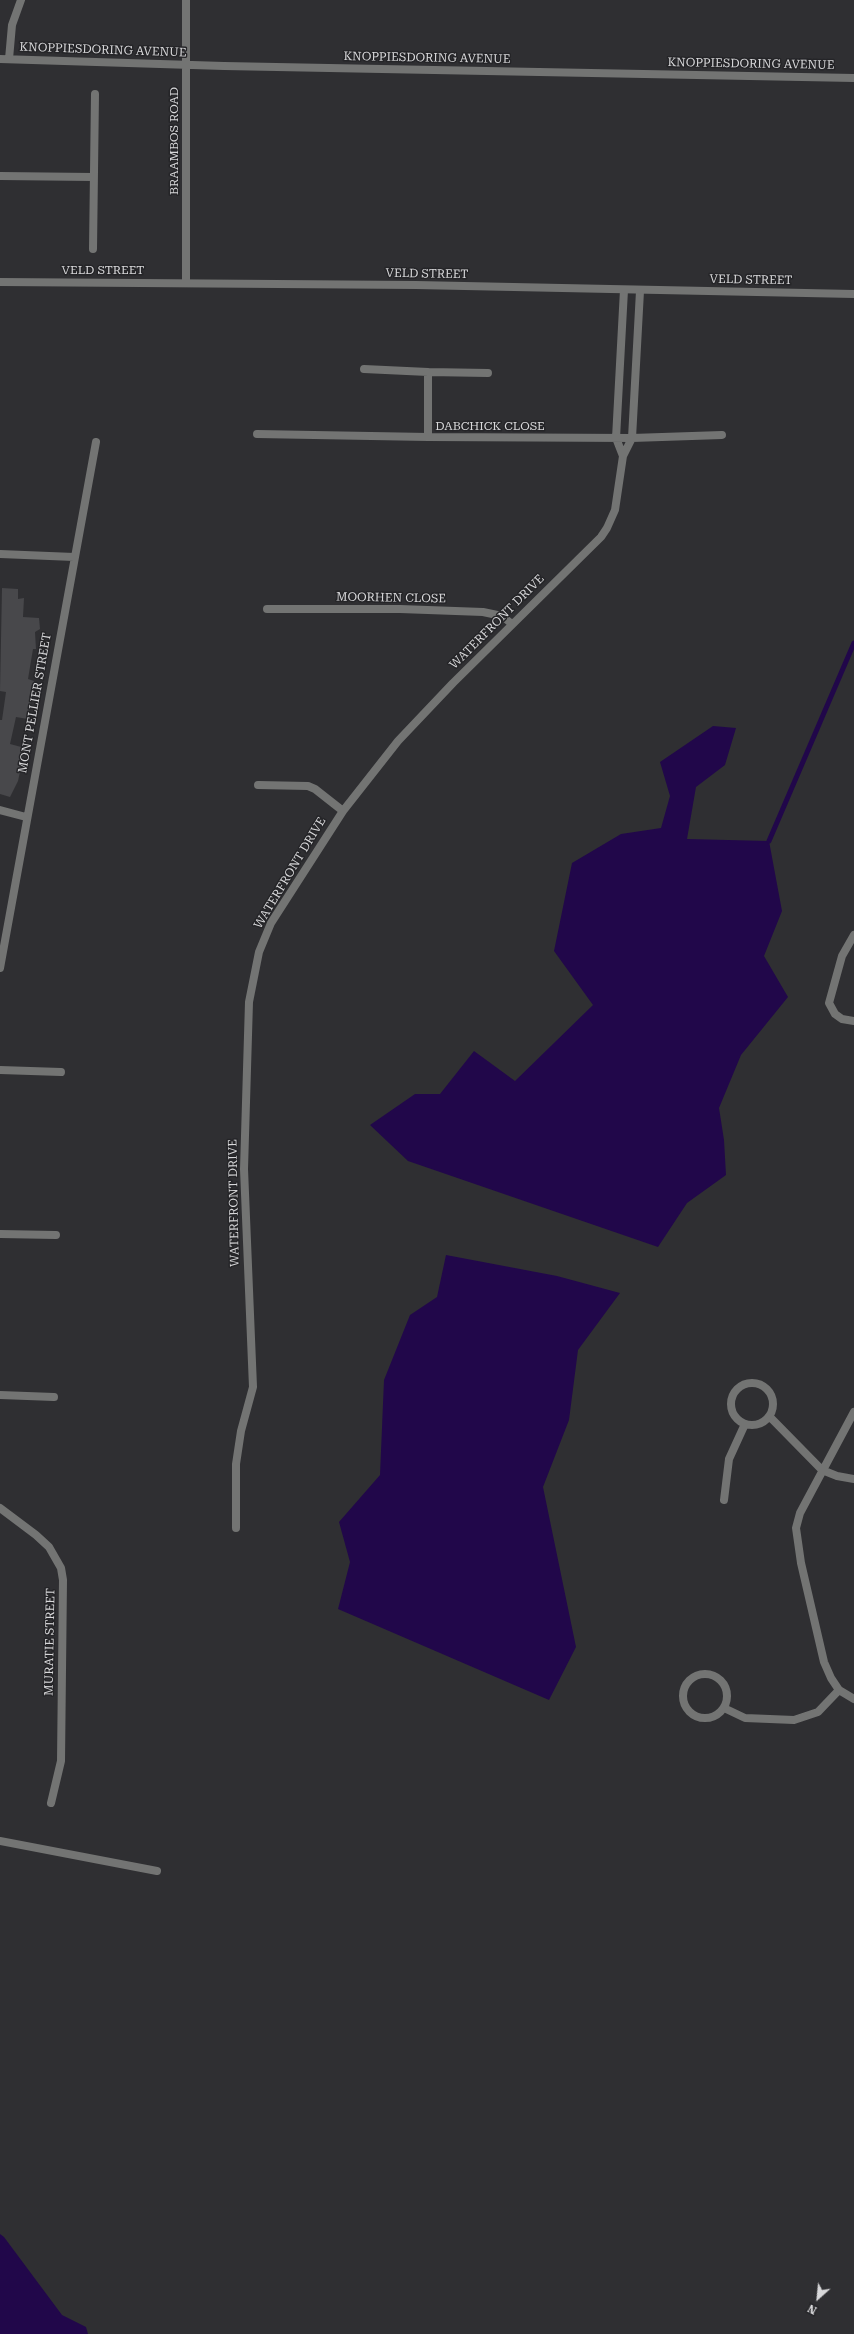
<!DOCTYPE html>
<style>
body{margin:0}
#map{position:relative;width:854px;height:2334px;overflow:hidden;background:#2f2f32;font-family:"Roboto Serif",serif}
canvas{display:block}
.north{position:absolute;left:798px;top:2278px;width:40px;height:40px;-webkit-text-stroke:3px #252528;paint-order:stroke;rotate:207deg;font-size:11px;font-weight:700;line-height:16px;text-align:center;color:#d8d8da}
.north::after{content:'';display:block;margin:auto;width:14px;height:18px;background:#d8d8da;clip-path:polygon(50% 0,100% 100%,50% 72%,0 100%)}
</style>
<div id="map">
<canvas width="854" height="2334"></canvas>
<div class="north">N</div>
</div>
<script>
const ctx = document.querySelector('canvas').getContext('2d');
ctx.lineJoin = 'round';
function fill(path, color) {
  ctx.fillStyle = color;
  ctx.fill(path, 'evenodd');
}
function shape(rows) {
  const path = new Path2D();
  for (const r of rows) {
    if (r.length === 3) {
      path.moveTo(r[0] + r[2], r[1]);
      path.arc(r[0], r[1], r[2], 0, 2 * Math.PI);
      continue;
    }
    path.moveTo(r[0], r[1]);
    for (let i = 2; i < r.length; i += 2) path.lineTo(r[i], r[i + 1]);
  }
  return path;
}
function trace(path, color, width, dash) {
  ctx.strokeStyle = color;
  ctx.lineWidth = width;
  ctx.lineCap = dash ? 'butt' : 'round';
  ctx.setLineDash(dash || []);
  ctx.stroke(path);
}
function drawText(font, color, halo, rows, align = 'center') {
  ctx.font = font + ' "Roboto Serif",serif';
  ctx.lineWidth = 3;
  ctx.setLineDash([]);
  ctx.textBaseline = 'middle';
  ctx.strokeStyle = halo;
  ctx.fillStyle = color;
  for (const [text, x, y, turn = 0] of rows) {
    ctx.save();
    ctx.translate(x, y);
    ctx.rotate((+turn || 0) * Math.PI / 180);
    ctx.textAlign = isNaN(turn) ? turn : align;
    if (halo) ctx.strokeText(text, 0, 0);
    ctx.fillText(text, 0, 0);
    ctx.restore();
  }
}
fill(shape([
 [713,726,736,728,725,765,696,787,687,839,769,841,782,911,764,956,788,997,741,1055,719,1108,724,1140,726,1175,687,1203,658,1247,408,1161,370,1125,415,1094,440,1094,474,1051,515,1081,593,1005,554,951,572,863,621,834,661,828,670,796,660,762],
 [446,1255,557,1276,620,1293,578,1350,569,1420,543,1487,576,1647,549,1700,338,1609,350,1562,339,1522,380,1475,384,1380,410,1315,437,1297],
 [0,2234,4,2237,62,2315,86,2327,88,2334,0,2334]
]), '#21074a');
trace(shape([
 [769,841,854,643]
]), '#21074a', 5);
fill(shape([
 [2,588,18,589,18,599,24,598,23,617,39,618,40,629,35,632,36,649,33,649,28,679,34,681,28,719,16,717,10,744,25,748,18,781,10,797,0,794,0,720,2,720,6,692,0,691]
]), '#48484b');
trace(shape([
 [0,59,224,66,854,78],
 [9,59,12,25,21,0],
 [0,176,93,177],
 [93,249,95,94],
 [186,282,186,0],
 [364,369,428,372,428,437],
 [428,372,488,373],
 [257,434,428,437,632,438,722,435],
 [623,456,616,438,624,290],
 [0,554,74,557],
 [267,609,400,609,483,612,502,616,512,624],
 [258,785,308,786,315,789,343,811],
 [0,810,26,817],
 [854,935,842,956,829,1003,835,1014,842,1019,854,1021],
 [0,968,96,442],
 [0,1070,61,1072],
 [0,1234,56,1235],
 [752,1404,21],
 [0,1395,54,1397],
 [854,1412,800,1513,796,1528,801,1563,824,1662,831,1678,839,1690,854,1699],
 [770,1417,822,1470,837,1476,854,1479],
 [724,1500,729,1459,745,1424],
 [0,1508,36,1535,49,1547,61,1568,63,1580,61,1761,51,1803],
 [236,1528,236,1464,241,1431,253,1387,244,1169,249,1002,259,952,271,923,343,811,398,741,453,683,601,537,607,528,615,510,623,456,632,438,640,291],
 [705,1696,22],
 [724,1708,745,1718,794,1720,818,1712,839,1690],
 [0,1841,157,1871]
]), '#737473', 8);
trace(shape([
 [0,282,416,285,854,294]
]), '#737473', 8);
drawText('12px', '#d8d8da', '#252528', [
 ["KNOPPIESDORING AVENUE",103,50,2],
 ["KNOPPIESDORING AVENUE",427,58,1],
 ["KNOPPIESDORING AVENUE",751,64,1],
 ["BRAAMBOS ROAD",174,141,-90],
 ["VELD STREET",103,270],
 ["VELD STREET",427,274,1],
 ["VELD STREET",751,280,1],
 ["DABCHICK CLOSE",490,426],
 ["MOORHEN CLOSE",391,598,1],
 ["WATERFRONT DRIVE",497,622,-45],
 ["MONT PELLIER STREET",35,703,-80],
 ["WATERFRONT DRIVE",290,873,-59],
 ["WATERFRONT DRIVE",234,1203,-91],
 ["MURATIE STREET",50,1642,-89]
]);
</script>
